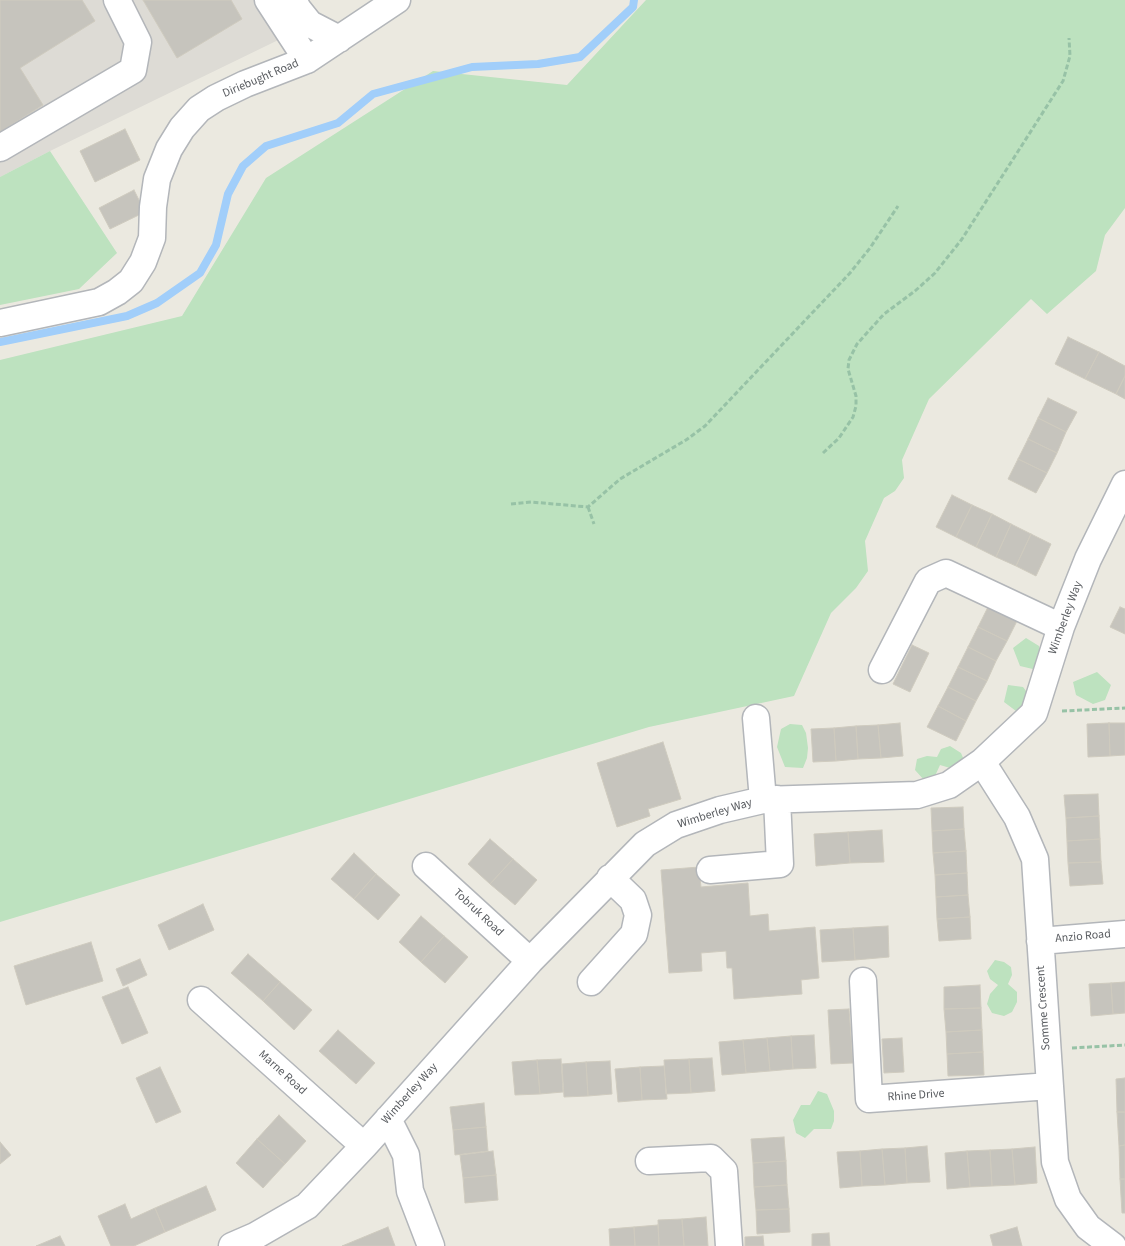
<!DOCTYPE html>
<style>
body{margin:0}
canvas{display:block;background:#ebe9e0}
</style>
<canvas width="1125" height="1246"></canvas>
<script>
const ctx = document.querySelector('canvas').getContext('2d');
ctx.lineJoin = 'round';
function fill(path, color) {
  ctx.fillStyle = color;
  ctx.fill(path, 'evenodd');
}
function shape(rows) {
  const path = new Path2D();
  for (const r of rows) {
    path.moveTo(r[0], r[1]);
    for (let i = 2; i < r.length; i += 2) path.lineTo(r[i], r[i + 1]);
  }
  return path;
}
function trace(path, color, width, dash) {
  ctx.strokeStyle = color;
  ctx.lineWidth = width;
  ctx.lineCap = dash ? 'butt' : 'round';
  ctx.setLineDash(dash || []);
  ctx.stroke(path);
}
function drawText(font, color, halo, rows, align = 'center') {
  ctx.font = font + ' "Source Sans 3",sans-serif';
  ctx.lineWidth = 5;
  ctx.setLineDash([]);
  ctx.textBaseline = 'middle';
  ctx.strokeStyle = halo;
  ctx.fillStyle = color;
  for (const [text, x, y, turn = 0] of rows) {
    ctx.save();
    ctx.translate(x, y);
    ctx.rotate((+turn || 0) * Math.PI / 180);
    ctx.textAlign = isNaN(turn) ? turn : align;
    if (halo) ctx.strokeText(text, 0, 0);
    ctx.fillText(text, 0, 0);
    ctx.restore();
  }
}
fill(shape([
 [0,0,286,0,303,28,50,151,0,177]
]), '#dddbd5');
fill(shape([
 [646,0,1125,0,1125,208,1105,235,1096,271,1047,314,1031,299,929,399,902,460,904,478,895,491,884,498,865,541,868,571,856,588,831,613,794,696,649,727,0,922,0,360,182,316,266,178,433,71,567,85],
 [50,151,117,253,79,289,0,305,0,177],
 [1026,638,1039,646,1041,659,1037,670,1020,666,1013,648],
 [1097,672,1111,685,1105,700,1093,704,1076,695,1073,682],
 [1008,685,1023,687,1033,700,1026,708,1016,711,1004,702],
 [790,724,802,725,806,733,808,748,807,758,803,768,785,767,777,747,781,729],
 [950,746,961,753,964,760,959,767,950,768,940,765,935,776,924,780,915,770,917,759,927,756,937,757,941,749],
 [995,960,1004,962,1011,967,1012,975,1008,984,1017,992,1017,1002,1012,1012,1004,1016,992,1013,987,1004,990,994,998,985,990,979,987,971],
 [818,1091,827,1094,834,1111,834,1121,831,1129,814,1129,805,1138,796,1133,793,1120,801,1105,810,1105]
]), '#bde2bf');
trace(shape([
 [0,342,127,316,157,303,200,273,216,245,228,194,243,166,266,146,338,123,373,94,472,67,538,64,580,57,633,7,634,0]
]), '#a1cefa', 8);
const building = shape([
 [0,0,82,0,95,21,20,68,43,105,0,132,0,0],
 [143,0,231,0,242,19,177,58,143,0],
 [125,129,140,160,95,182,80,151,125,129],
 [134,190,145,212,110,229,99,208,134,190],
 [1068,337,1099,352,1085,379,1055,364,1068,337],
 [1099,352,1125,366,1125,376,1116,394,1085,379,1099,352],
 [1125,376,1125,399,1116,394,1125,376],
 [1048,398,1077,412,1066,432,1038,418,1048,398],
 [1038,418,1066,432,1057,453,1028,439,1038,418],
 [1028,439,1057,453,1047,473,1018,459,1028,439],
 [1018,459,1047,473,1036,493,1008,479,1018,459],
 [952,495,972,505,956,537,936,527,952,495],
 [972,505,992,514,976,547,956,537,972,505],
 [992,514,1011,524,996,557,976,547,992,514],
 [1011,524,1031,534,1016,566,996,557,1011,524],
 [1031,534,1051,544,1036,576,1016,566,1031,534],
 [988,607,1017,621,1007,641,978,627,988,607],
 [1120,607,1125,609,1125,634,1110,627,1120,607],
 [978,627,1007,641,996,661,968,647,978,627],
 [912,645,929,653,910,692,893,684,912,645],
 [968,647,996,661,987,681,958,667,968,647],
 [958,667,987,681,976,701,948,687,958,667],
 [948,687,976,701,966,721,938,706,948,687],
 [938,706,966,721,956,741,927,727,938,706],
 [900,723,903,756,881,758,878,725,900,723],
 [1109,723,1110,756,1088,757,1087,724,1109,723],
 [1109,723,1125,723,1125,755,1110,756,1109,723],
 [878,725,881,758,858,759,856,726,878,725],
 [856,726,858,759,836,761,834,728,856,726],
 [834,728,836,761,813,762,811,729,834,728],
 [663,742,681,799,648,809,650,816,617,827,597,763,663,742],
 [1098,794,1099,816,1066,818,1064,795,1098,794],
 [963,807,964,829,932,831,931,808,963,807],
 [1099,816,1100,839,1067,841,1066,818,1099,816],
 [964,829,966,851,933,853,932,831,964,829],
 [882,830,884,862,850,863,848,832,882,830],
 [848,832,850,863,816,866,814,834,848,832],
 [490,839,513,859,490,884,468,864,490,839],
 [1100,839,1101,862,1068,863,1067,841,1100,839],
 [966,851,967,873,935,875,933,853,966,851],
 [354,853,376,874,354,899,331,879,354,853],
 [513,859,537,880,515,905,490,884,513,859],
 [1101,862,1103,884,1070,886,1068,863,1101,862],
 [699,867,701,887,748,883,750,916,768,914,769,931,815,927,819,978,801,980,802,994,734,999,732,968,727,968,726,951,701,953,702,971,669,973,661,870,699,867],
 [967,873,968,895,936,897,935,875,967,873],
 [376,874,400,895,378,920,354,899,376,874],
 [968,895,970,917,937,919,936,897,968,895],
 [203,904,214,930,169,950,158,925,203,904],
 [421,916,444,936,421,962,399,942,421,916],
 [970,917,971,939,939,941,937,919,970,917],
 [888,926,889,957,855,960,853,928,888,926],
 [853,928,855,960,822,962,820,930,853,928],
 [444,936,468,957,445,983,421,962,444,936],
 [91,942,103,981,26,1005,14,966,91,942],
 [248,954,280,982,263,1001,231,973,248,954],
 [140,959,147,975,123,986,116,969,140,959],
 [280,982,312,1010,294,1030,263,1001,280,982],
 [1125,982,1125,1013,1113,1014,1111,983,1125,982],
 [1111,983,1113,1014,1091,1016,1089,984,1111,983],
 [980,985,981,1008,944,1009,944,987,980,985],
 [128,987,148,1033,122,1044,102,997,128,987],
 [981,1008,982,1030,946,1032,944,1009,981,1008],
 [849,1009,853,1063,831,1064,828,1010,849,1009],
 [338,1030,375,1063,356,1084,319,1051,338,1030],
 [982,1030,983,1052,947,1054,946,1032,982,1030],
 [814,1035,816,1068,793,1069,791,1036,814,1035],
 [791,1036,793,1069,770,1071,767,1038,791,1036],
 [767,1038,770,1071,746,1073,743,1040,767,1038],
 [902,1038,904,1072,884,1073,882,1039,902,1038],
 [743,1040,746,1073,722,1075,719,1042,743,1040],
 [983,1052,984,1075,948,1076,947,1054,983,1052],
 [712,1058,715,1091,691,1093,689,1059,712,1058],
 [561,1059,563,1092,540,1094,537,1060,561,1059],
 [689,1059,691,1093,666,1094,664,1060,689,1059],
 [537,1060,540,1094,515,1095,512,1062,537,1060],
 [610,1061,612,1094,588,1096,586,1062,610,1061],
 [586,1062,588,1096,564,1097,562,1064,586,1062],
 [664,1066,667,1099,642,1100,640,1067,664,1066],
 [160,1067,181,1112,156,1123,136,1078,160,1067],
 [640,1067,642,1100,618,1102,615,1069,640,1067],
 [1125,1078,1125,1112,1117,1112,1116,1079,1125,1078],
 [484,1103,486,1127,453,1130,450,1107,484,1103],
 [1117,1112,1125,1112,1125,1145,1119,1146,1117,1112],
 [279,1115,306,1141,285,1164,257,1139,279,1115],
 [486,1127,488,1151,455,1155,453,1130,486,1127],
 [784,1137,786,1161,753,1163,751,1139,784,1137],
 [257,1139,285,1164,263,1188,236,1163,257,1139],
 [0,1142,11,1155,0,1164,0,1142],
 [1125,1145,1125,1179,1120,1179,1119,1146,1125,1145],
 [927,1146,930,1182,907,1183,905,1148,927,1146],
 [1035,1147,1037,1183,1015,1185,1012,1149,1035,1147],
 [905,1148,907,1183,885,1185,882,1149,905,1148],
 [882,1149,885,1185,862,1186,860,1151,882,1149],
 [1012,1149,1015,1185,992,1186,990,1150,1012,1149],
 [990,1150,992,1186,970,1187,967,1151,990,1150],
 [493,1151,496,1175,463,1178,460,1155,493,1151],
 [860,1151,862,1186,840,1188,837,1152,860,1151],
 [967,1151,970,1187,947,1189,945,1153,967,1151],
 [786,1161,787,1185,754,1187,753,1163,786,1161],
 [496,1175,498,1200,465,1203,463,1178,496,1175],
 [1120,1179,1125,1179,1125,1213,1122,1213,1120,1179],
 [787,1185,789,1209,756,1210,754,1187,787,1185],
 [206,1186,216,1210,165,1232,155,1208,206,1186],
 [125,1204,131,1219,155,1208,165,1232,134,1246,111,1246,98,1216,125,1204],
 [789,1209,790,1232,757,1234,756,1210,789,1209],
 [706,1217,708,1246,684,1246,682,1219,706,1217],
 [682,1219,684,1246,659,1246,658,1220,682,1219],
 [658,1225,659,1246,635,1246,634,1227,658,1225],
 [388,1227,395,1246,342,1246,388,1227],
 [634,1227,635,1246,610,1246,609,1229,634,1227],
 [1017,1227,1022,1246,993,1246,990,1235,1017,1227],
 [829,1233,830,1246,812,1246,812,1234,829,1233],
 [60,1236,65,1246,36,1246,60,1236],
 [763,1236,764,1246,745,1246,745,1237,763,1236]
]);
fill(building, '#c6c4bd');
trace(building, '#cfcbbf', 1);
const minor = shape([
 [268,0,307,60],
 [293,0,298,9,310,24,339,39],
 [0,148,133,70,138,42,117,0],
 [0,323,99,302,117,292,131,281,143,262,152,238,153,207,157,179,169,149,182,128,199,109,216,98,245,84,307,60,397,0],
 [882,670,928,581,946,573,1061,627],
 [756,718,763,800],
 [982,762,1017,817,1035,859,1055,1162,1068,1199,1088,1227,1113,1246],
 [426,866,530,961],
 [710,870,780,864,777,799],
 [1040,941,1125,934],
 [863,981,869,1099,1050,1086],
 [591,982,634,934,638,915,633,900,610,878],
 [201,1000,364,1146],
 [388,1119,406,1155,410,1191,431,1246],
 [649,1161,711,1158,724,1171,729,1246],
 [232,1246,255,1236,307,1206,364,1146,530,961,645,844,676,825,720,810,763,800,917,795,949,785,982,762,1034,713,1061,627,1088,559,1125,484]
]);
trace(minor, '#b3b6ba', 29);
trace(shape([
 [823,453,839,438,853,417,856,406,856,396,848,369,849,360,857,344,884,314,915,291,935,273,962,239,1063,81,1070,56,1069,38],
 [511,504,531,502,588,507,620,479,686,440,705,426,850,273,870,248,898,206],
 [588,507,594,524],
 [1062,711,1125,708],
 [1072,1048,1125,1045]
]), '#97c2a6', 3, [5, 2.5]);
trace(minor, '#fff', 26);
drawText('12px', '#595c60', '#fff', [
 ["Diriebught Road",261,79,-23],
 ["Wimberley Way",1066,618,-70],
 ["Wimberley Way",715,814,-17],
 ["Tobruk Road",478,913,43],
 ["Anzio Road",1083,937,-5],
 ["Somme Crescent",1044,1008,-94],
 ["Marne Road",282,1073,42],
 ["Wimberley Way",410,1094,-48],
 ["Rhine Drive",916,1096,-4]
]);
</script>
